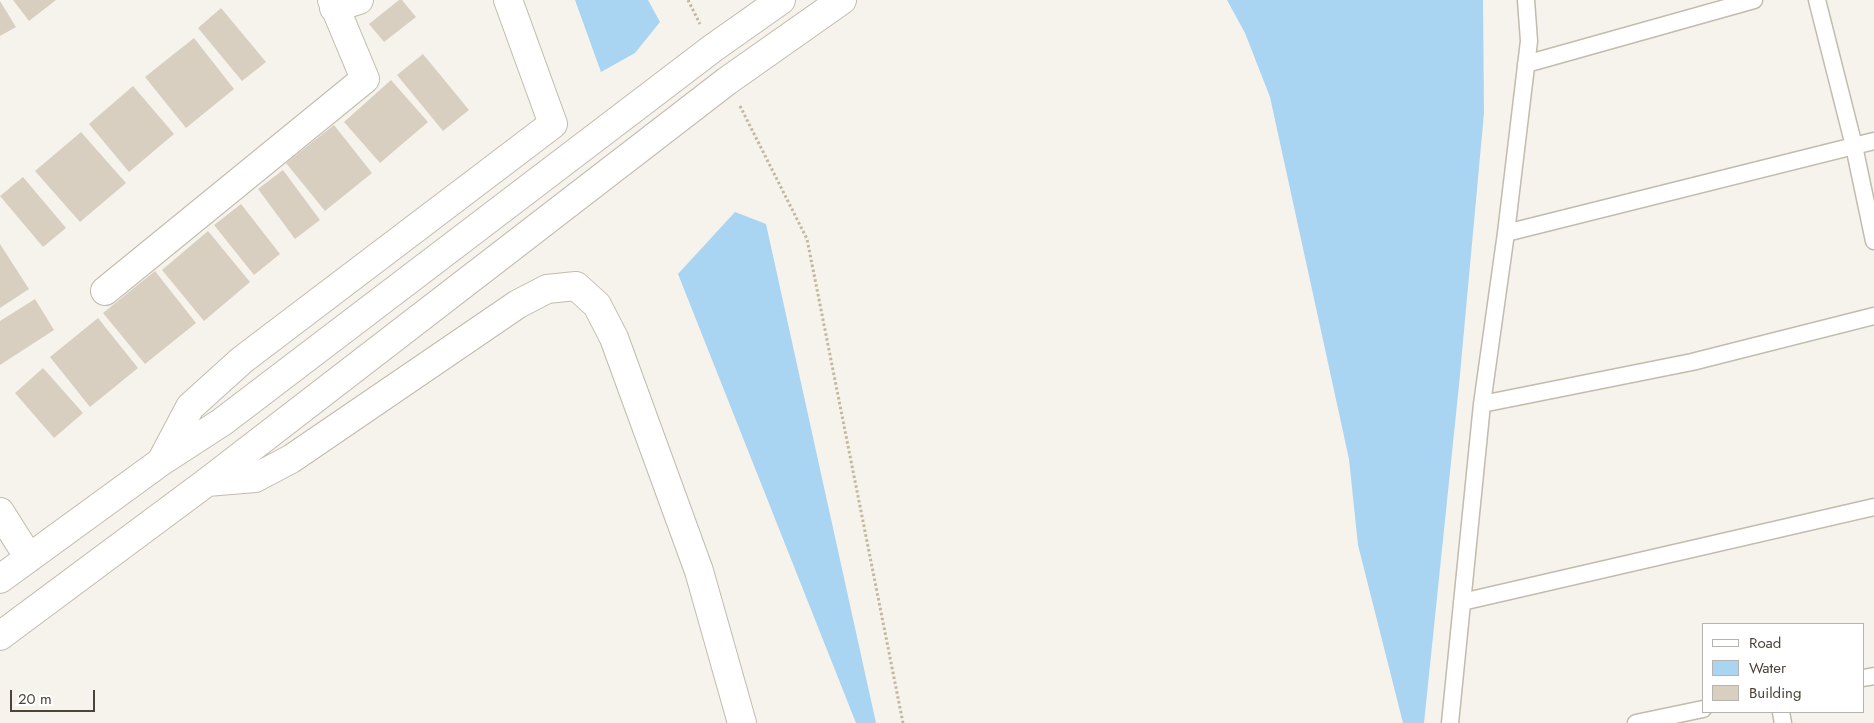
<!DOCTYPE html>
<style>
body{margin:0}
#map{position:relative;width:1874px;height:723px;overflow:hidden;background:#f6f3ec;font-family:Jost,sans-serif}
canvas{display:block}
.legend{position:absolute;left:1702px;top:623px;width:162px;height:90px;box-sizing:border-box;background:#fff;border:1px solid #b7b4b0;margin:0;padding:6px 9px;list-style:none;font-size:15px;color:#4b4439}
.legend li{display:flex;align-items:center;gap:10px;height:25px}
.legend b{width:25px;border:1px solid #b7b4b0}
.scale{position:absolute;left:10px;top:690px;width:85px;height:22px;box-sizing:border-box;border:2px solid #4b4439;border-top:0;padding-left:6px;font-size:15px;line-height:18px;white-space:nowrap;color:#4b4439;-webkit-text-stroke:4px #fff;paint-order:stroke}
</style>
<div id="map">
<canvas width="1874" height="723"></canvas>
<ul class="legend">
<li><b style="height:6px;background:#fff"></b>Road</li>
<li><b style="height:14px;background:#a9d4f2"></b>Water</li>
<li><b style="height:14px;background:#d8cfc1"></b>Building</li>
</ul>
<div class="scale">20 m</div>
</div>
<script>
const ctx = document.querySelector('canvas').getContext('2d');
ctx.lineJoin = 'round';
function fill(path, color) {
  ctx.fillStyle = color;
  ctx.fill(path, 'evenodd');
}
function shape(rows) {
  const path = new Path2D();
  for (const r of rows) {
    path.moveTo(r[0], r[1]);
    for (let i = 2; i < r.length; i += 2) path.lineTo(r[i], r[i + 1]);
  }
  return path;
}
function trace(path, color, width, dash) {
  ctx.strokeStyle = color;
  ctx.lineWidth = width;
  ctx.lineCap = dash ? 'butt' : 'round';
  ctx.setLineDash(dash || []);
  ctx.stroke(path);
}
fill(shape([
 [575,0,648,0,660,22,635,53,601,72],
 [1227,0,1483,0,1484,113,1459,385,1424,723,1403,723,1358,545,1349,459,1270,97,1245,33],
 [735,212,766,224,876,723,856,723,678,274]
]), '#a9d4f2');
fill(shape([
 [13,0,56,0,29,21],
 [399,0,402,0,416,17,384,42,369,24],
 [0,1,16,27,0,36],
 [221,8,266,62,242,81,198,28],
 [194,38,234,89,186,128,145,77],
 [423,54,469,110,443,131,397,75],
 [391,80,428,122,380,163,344,122],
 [133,86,174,134,129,172,89,124],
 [334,125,372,173,325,211,286,163],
 [81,132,126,183,80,222,35,171],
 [283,170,320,220,295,239,258,189],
 [23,177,66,228,43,247,0,196],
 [241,204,280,254,254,275,214,225],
 [208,231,250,282,204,321,162,270],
 [0,244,29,289,0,308],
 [155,271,196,323,145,364,103,313],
 [35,299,54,330,0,365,0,321],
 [98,318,138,368,90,407,50,357],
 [43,368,83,413,54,438,15,393]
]), '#d8cfc1');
const lane = shape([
 [1817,0,1854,146,1874,241],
 [1526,64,1754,0],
 [1506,233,1874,141],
 [1482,404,1692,362,1874,316],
 [1462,602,1874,507],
 [1863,678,1874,676],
 [1781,712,1783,723],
 [1450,723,1482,404,1506,233,1529,41,1526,0],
 [1636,723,1703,709]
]);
const street = shape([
 [334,8,359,0],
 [105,291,365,79,332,0],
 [162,460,190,407,242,360,553,124,508,0],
 [207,482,255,478,291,459,518,304,547,289,576,286,597,305,614,338,699,571,742,723],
 [0,512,29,558],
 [0,579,162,461,222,422,713,48,781,0],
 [0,636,207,482,727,81,842,0]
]);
trace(lane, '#c2bbae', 19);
trace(street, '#c2bbae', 30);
trace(shape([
 [688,0,700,24],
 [740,106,807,239,903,723]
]), '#c4b79f', 3, [2.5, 2.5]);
trace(lane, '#fff', 16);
trace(street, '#fff', 28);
</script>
